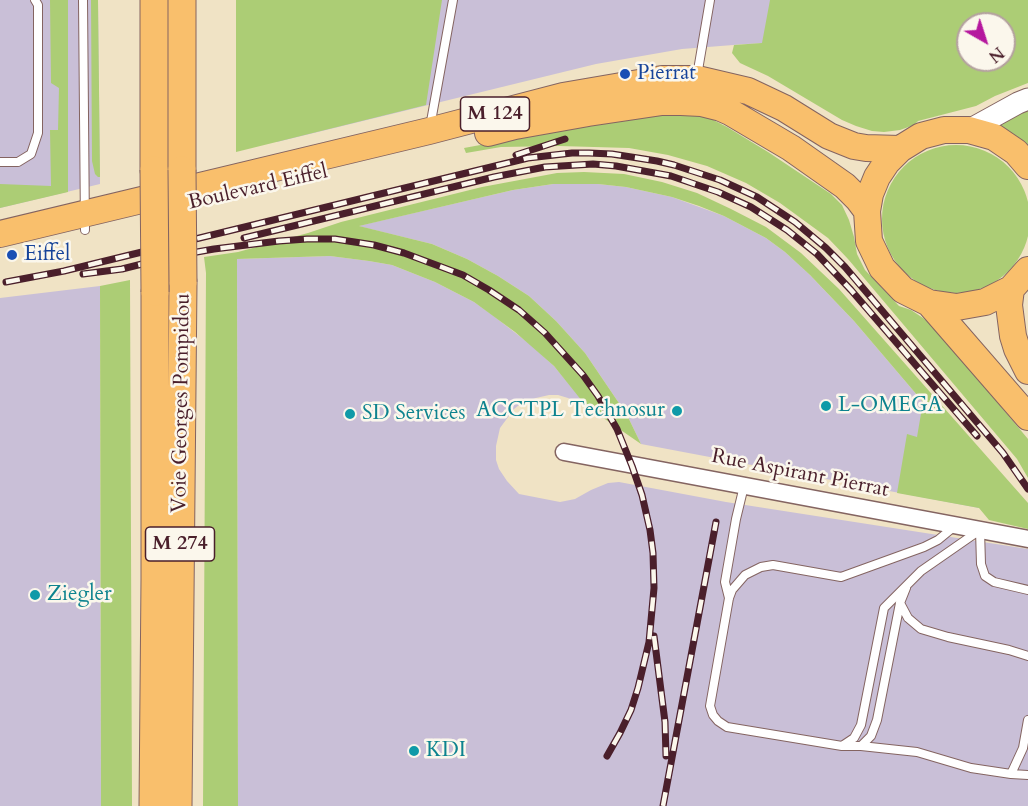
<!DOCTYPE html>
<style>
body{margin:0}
#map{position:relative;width:1028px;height:806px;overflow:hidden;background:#f0e3c5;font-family:Cardo,serif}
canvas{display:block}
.north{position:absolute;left:956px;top:12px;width:60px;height:60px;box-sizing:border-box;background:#fbf7ec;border:2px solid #b4a19f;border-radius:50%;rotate:141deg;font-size:16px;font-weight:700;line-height:24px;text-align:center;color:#4a1f2b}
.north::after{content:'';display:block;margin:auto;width:21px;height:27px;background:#b5179e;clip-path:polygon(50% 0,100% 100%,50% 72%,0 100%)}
</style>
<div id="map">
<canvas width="1028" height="806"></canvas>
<div class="north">N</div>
</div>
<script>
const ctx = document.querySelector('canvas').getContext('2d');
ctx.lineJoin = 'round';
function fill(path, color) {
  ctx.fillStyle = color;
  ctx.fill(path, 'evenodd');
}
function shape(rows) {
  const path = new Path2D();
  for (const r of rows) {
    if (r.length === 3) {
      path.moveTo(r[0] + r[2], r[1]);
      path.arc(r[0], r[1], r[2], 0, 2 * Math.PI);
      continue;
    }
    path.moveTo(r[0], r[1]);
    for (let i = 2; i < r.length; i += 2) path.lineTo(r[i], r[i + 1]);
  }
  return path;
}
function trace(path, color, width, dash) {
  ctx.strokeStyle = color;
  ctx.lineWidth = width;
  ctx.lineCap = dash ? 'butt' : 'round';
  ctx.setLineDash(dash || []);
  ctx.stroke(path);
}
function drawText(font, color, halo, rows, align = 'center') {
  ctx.font = font + ' Cardo,serif';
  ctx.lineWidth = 5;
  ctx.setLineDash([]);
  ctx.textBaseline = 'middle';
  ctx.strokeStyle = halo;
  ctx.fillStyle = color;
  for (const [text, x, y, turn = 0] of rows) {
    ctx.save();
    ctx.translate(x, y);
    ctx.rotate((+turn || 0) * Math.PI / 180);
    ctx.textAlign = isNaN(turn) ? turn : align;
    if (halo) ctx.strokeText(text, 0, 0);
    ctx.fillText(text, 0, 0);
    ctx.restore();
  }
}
fill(shape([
 [0,0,98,0,100,184,0,208],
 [276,0,1028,0,1004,24,968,24,840,40,746,44,682,49,596,64,277,142],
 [553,184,598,184,626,187,672,197,724,216,766,238,785,252,808,273,854,321,923,402,979,508,641,444,627,415,585,353,556,321,529,296,498,276,467,259,432,244,358,226,513,190],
 [330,256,369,261,392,265,435,282,474,302,491,314,531,345,554,366,578,395,586,406,568,398,558,395,549,395,536,398,519,405,514,409,500,428,496,446,496,460,499,469,507,481,519,494,560,502,575,499,591,490,608,483,619,482,726,502,1028,549,1028,806,238,806,237,259],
 [100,286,101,806,0,806,0,298]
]), '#c9bfd7');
fill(shape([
 [50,0,68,0,68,192,0,208,0,184,51,186,50,130,58,130,59,88,51,83],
 [91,0,98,0,100,177,98,177,95,174,92,161],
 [236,0,442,0,426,105,236,152],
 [770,0,1028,0,1028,83,995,96,976,106,918,121,914,125,900,130,884,132,872,131,856,126,842,120,768,76,740,63,732,53,734,45,762,43],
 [968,24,1004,24,1004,60,968,60],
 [1028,108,1028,150,996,127],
 [696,111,727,127,768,152,831,194,842,205,849,220,854,237,857,254,865,270,899,306,911,310,923,318,934,327,1028,439,1028,478,1017,459,848,259,828,238,780,203,746,183,707,166,668,155,629,148,559,146,501,147,466,153,464,148,638,116],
 [956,219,74],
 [584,172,624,174,662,182,697,193,731,209,766,227,801,253,839,289,1028,503,1028,529,989,520,979,508,897,493,907,434,917,437,923,402,854,321,810,275,785,252,766,238,724,216,699,206,672,197,626,187,598,184,553,184,513,190,359,226,432,244,467,259,498,276,529,296,556,321,585,353,627,415,641,444,586,406,554,366,515,332,474,302,435,282,392,265,369,261,330,256,237,259,238,806,203,806,206,273,204,257,238,252,308,233,341,222,482,187,557,173],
 [130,280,132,806,101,806,100,286]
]), '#accd75');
const service = shape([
 [83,0,85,230],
 [697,76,710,0],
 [430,127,453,0],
 [0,162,18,162,31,154,38,133,38,5,35,0],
 [955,526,938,540,924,547,841,577,773,565,761,567,745,575,732,590,729,598,710,706,713,715,718,721,727,727,842,746,854,738,861,725,884,608,921,571,980,530,981,564,985,576,994,582,1028,590],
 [729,598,725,582,736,519,744,486],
 [900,603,908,618,921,629,948,637,1009,650,1028,656],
 [843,746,861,746,871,736,877,720,900,603,906,588],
 [861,746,917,752,971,768,1011,774,1023,748,1028,720],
 [1011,774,1028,775]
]);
const minor = shape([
 [564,452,1028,539]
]);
const tertiary = shape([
 [969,130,1018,103,1028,99]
]);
const primary = shape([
 [488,133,515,126,588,113,662,102,681,102,701,103,721,108,730,112,791,148,845,186,858,199,867,211],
 [1028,166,1016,152,994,137,969,130,944,130,921,136,900,149,887,162,877,177,870,194,867,211,869,241,882,268,903,290,929,303,957,307,985,302,1011,289,1028,270],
 [0,234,429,131,563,96,662,79,697,79,748,91,784,108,829,136,854,146,866,148,900,149],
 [1011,289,1009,305,1013,336,1017,349,1028,371],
 [929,303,1028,417]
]);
const trunk = shape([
 [154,0,154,170],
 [182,0,182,170],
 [153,806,155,579,155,292],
 [178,806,183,282]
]);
trace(service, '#846461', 10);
trace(minor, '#846461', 19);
trace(tertiary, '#846461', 23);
trace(primary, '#846461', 28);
trace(trunk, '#846461', 29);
trace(service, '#fff', 8);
trace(minor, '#fff', 16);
trace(tertiary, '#fff', 21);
trace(primary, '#f9bf6c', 26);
trace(trunk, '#f9bf6c', 27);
const rail = shape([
 [516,155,565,139],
 [244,238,494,177,545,167,593,164,616,166,671,176,718,192,751,207,787,230,817,254,851,290,977,436],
 [83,274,122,269,174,256,214,249,279,241,307,239,335,239,374,245,404,253,463,275,489,290,519,310,545,333,583,375,598,396,617,429,632,466,642,495,650,530,653,553,654,588,649,642,638,688,631,710,620,733,607,756],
 [6,282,64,271,528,158,572,153,589,153,612,154,657,161,674,165,720,180,757,197,795,222,826,248,845,267,1003,453,1028,489],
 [654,636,665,722,666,756],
 [663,806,716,522]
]);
trace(rail, '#4a1f2b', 7);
trace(rail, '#fbf7ec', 4.5, [14]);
const trunkBridge = shape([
 [154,170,155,292],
 [182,170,183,282]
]);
trace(trunkBridge, '#846461', 29, []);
trace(trunkBridge, '#f9bf6c', 27);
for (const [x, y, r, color] of [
 [625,74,6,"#1a4fb4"],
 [12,255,6,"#1a4fb4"],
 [826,406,6,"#0f9aa8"],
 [677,411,6,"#0f9aa8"],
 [350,414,6,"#0f9aa8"],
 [35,595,6,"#0f9aa8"],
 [414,751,6,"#0f9aa8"]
]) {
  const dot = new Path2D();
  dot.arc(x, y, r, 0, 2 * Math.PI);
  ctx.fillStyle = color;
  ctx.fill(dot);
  trace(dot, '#fbf7ec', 2);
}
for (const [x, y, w] of [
 [495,114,69],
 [180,544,69]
]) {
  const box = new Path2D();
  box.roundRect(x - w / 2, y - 17, w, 34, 4.5);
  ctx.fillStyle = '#fbf7ec';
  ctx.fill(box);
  trace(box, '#4a1f2b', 1.5);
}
drawText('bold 20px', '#4a1f2b', null, [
 ["M 124",495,114],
 ["M 274",180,544]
]);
drawText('21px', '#164399', '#fbf7ec', [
 ["Pierrat",637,74],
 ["Eiffel",24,255]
], 'left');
drawText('21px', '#4a1f2b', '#fbf7ec', [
 ["Boulevard Eiffel",258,188,-13],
 ["Voie Georges Pompidou",182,403,-89],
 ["Rue Aspirant Pierrat",800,474,11]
]);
drawText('21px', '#0d838f', '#fbf7ec', [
 ["L-OMEGA",838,406],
 ["ACCTPL Technosur",665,411,"right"],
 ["SD Services",362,414],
 ["Ziegler",47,595],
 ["KDI",426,751]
], 'left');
</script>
